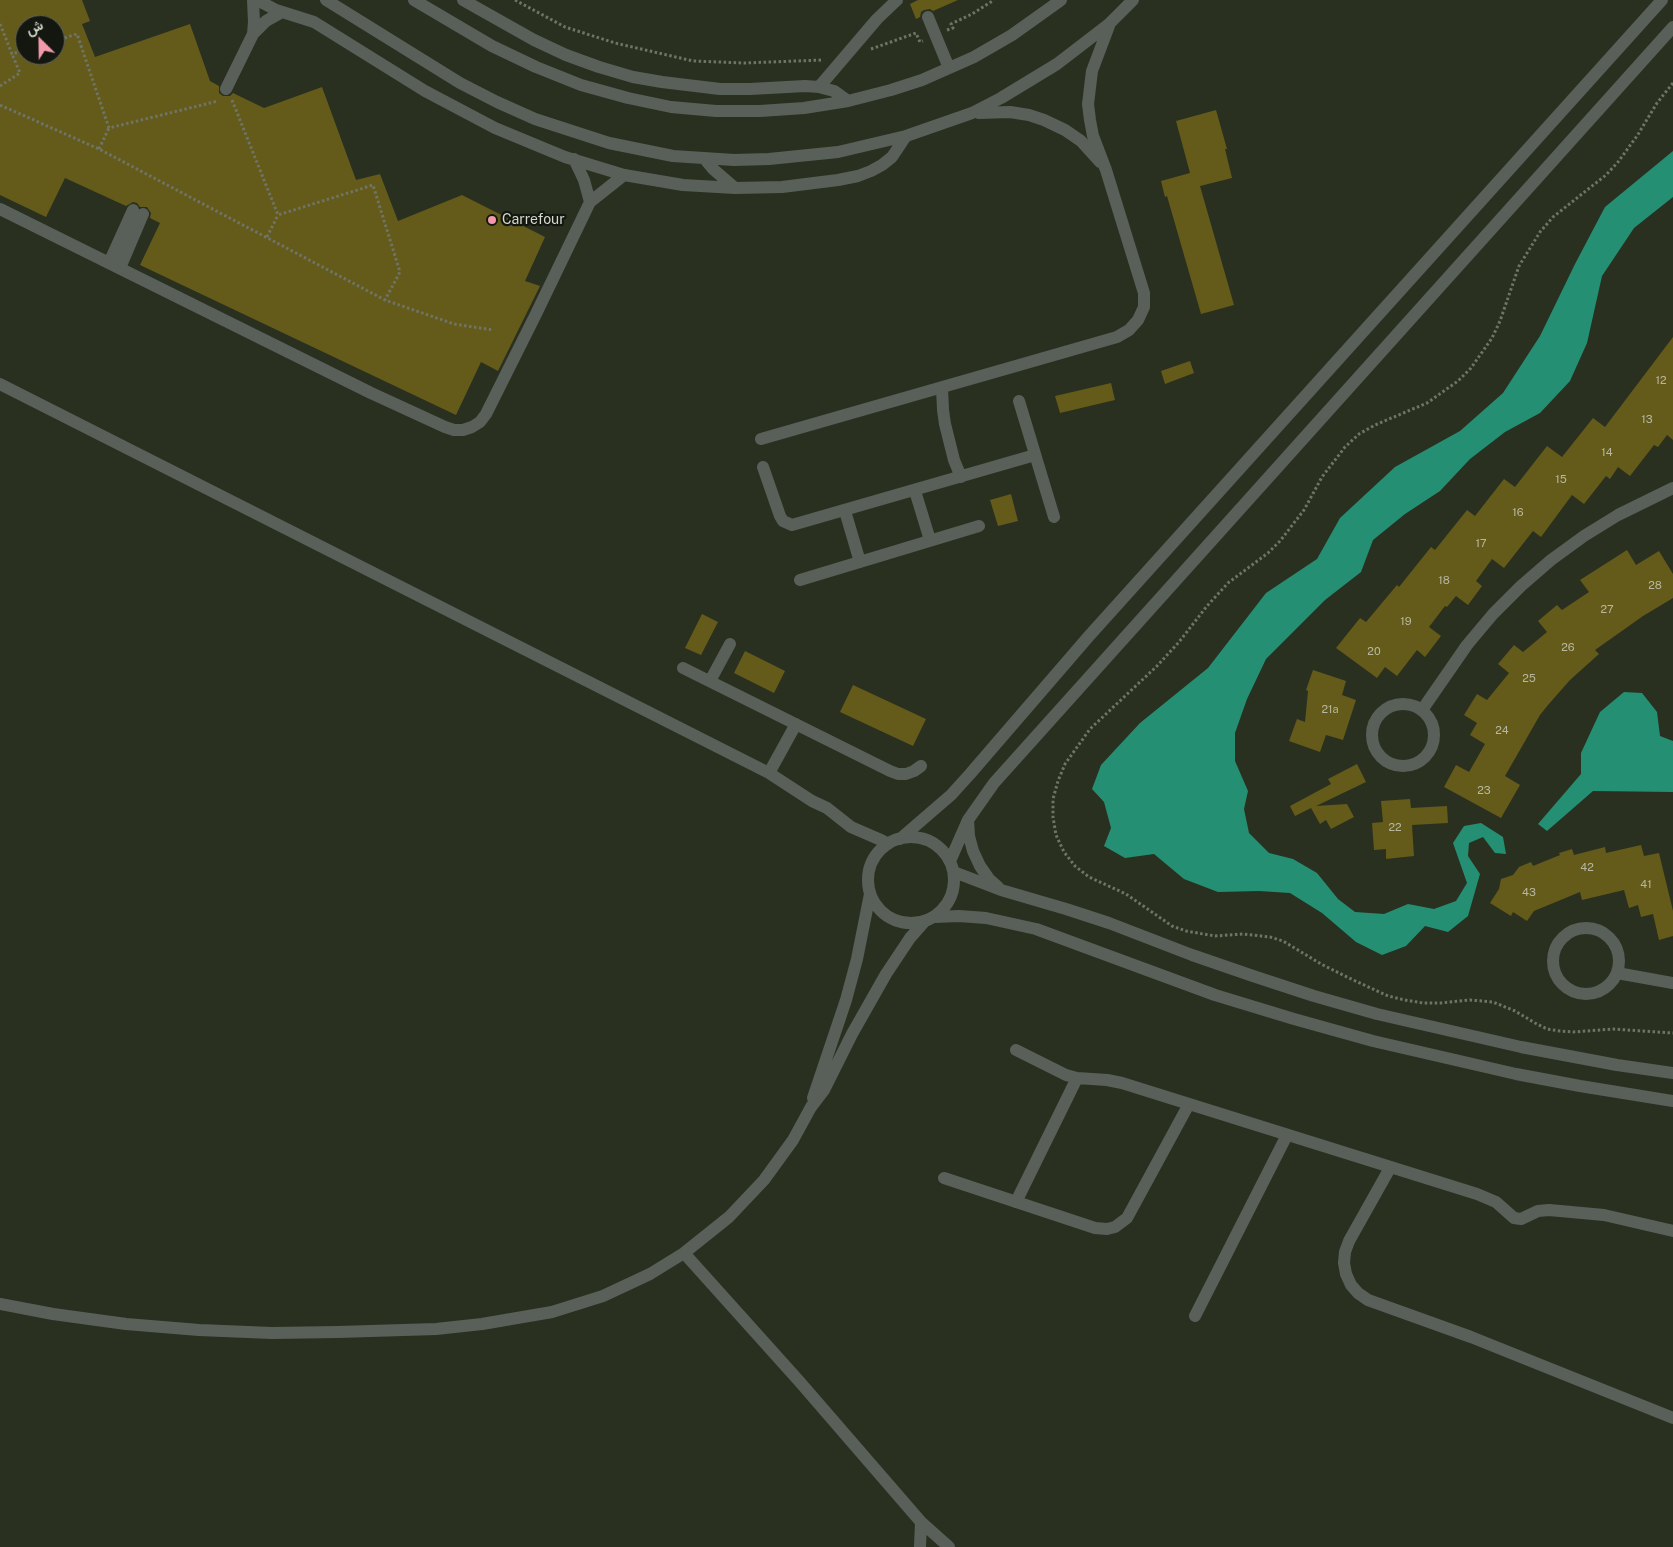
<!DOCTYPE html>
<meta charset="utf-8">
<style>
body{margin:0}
#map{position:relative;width:1673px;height:1547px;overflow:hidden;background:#2a3020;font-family:"Public Sans",Vazirmatn,sans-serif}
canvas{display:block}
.north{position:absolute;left:15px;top:15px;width:50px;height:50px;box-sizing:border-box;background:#141710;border:1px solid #61645c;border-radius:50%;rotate:337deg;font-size:14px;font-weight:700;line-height:20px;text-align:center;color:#d4d8cd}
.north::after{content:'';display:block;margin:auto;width:18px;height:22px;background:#f29aac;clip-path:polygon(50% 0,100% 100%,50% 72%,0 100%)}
</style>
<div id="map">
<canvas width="1673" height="1547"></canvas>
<div class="north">ش</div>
</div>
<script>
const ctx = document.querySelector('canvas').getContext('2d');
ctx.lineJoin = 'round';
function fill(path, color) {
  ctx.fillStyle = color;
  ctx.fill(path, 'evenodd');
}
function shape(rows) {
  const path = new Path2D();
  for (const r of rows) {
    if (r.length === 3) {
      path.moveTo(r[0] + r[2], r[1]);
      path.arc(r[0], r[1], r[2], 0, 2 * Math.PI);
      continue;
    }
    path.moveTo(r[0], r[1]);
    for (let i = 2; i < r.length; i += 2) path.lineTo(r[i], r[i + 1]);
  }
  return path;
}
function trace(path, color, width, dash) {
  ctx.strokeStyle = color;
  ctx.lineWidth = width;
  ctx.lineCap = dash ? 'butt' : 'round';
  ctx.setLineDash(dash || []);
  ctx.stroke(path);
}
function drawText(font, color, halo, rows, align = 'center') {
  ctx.font = font + ' "Public Sans",sans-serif';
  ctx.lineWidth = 4.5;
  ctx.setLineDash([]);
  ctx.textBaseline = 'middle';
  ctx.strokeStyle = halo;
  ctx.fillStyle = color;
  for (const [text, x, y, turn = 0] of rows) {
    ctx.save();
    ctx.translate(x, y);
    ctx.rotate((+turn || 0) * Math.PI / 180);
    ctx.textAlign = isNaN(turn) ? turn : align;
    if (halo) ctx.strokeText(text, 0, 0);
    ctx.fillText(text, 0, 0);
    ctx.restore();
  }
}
fill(shape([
 [1673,151,1673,197,1634,228,1602,276,1587,343,1570,381,1540,413,1505,432,1470,459,1440,491,1405,514,1373,540,1361,572,1325,600,1266,659,1247,699,1235,733,1235,761,1248,791,1244,809,1249,833,1269,853,1293,859,1317,873,1338,899,1355,912,1384,914,1408,904,1434,909,1456,901,1467,883,1453,843,1464,826,1481,823,1503,837,1506,854,1495,853,1483,837,1469,843,1468,856,1480,874,1468,916,1448,932,1425,926,1406,946,1382,955,1356,942,1322,913,1290,893,1259,891,1218,892,1184,879,1154,854,1125,858,1104,846,1111,828,1104,802,1092,789,1101,765,1140,723,1208,668,1266,593,1317,559,1340,518,1395,467,1460,431,1503,393,1540,336,1575,264,1605,207],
 [1624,692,1642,693,1657,712,1660,736,1673,741,1673,792,1593,791,1547,831,1538,824,1581,774,1581,753,1600,712]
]), '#258f73');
fill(shape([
 [0,0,82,0,90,21,82,24,95,57,190,24,210,81,219,86,219,93,223,96,230,96,233,93,264,108,322,87,356,180,380,174,398,221,462,195,545,237,525,281,540,286,498,371,481,362,456,415,140,265,160,223,150,218,151,213,147,207,140,207,137,203,133,202,126,206,65,178,46,217,0,195],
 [25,25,55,25,55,55,25,55],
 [918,0,958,0,933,11,930,9,924,10,921,12,920,17,916,19,910,4],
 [1216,110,1227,149,1225,149,1232,178,1200,186,1234,305,1201,314,1167,196,1165,197,1161,181,1190,173,1176,121],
 [1673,337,1673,440,1667,435,1658,447,1654,445,1630,476,1618,467,1610,479,1606,476,1584,504,1572,495,1541,537,1533,531,1504,568,1492,559,1476,581,1482,586,1468,605,1456,596,1447,607,1445,606,1429,627,1441,636,1425,657,1417,650,1397,676,1385,667,1377,678,1336,648,1360,618,1366,622,1397,585,1399,587,1431,547,1435,550,1467,510,1475,516,1504,479,1515,487,1547,446,1562,457,1593,418,1605,427],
 [1190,361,1194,373,1165,384,1161,371],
 [1111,383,1115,400,1060,413,1055,396],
 [1011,494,1018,521,998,526,990,500],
 [1627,550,1636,565,1659,551,1673,574,1673,598,1643,616,1595,650,1599,654,1570,680,1548,705,1540,715,1505,776,1520,785,1501,818,1444,787,1456,765,1469,772,1485,744,1470,735,1477,723,1464,715,1477,694,1487,700,1509,673,1498,664,1514,645,1523,652,1547,632,1538,621,1557,605,1562,610,1589,592,1580,580],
 [702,614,718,622,701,655,685,648],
 [745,651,785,671,774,693,734,673],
 [1313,670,1346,681,1342,695,1356,700,1343,740,1326,735,1320,752,1289,741,1297,719,1305,722,1308,691,1306,690],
 [853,685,926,719,913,746,840,712],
 [1357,764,1366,782,1316,806,1347,804,1354,817,1331,829,1326,820,1320,824,1311,808,1295,816,1290,806,1331,784,1328,779],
 [1410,799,1411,808,1447,806,1448,823,1412,825,1414,856,1386,859,1386,849,1374,850,1372,823,1383,822,1381,801],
 [1641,845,1644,856,1659,853,1673,911,1673,936,1659,940,1653,914,1641,917,1638,905,1629,908,1624,890,1582,900,1580,892,1534,911,1527,921,1513,912,1511,916,1490,903,1499,889,1501,879,1513,875,1519,867,1531,862,1533,866,1560,855,1559,853,1572,849,1574,855,1605,847,1606,853]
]), '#645a1a');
trace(shape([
 [515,0,565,27,615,43,693,61,744,63,823,60],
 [0,24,12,54,25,50],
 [947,30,953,28,951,24,972,14,994,0],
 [55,41,77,34,109,128,218,101],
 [871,49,916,33,920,42,923,41],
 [1673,83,1657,103,1637,136,1618,162,1606,175,1553,217,1540,232,1519,266,1500,321,1492,338,1471,368,1458,381,1427,403,1375,425,1359,434,1345,447,1322,477,1304,510,1280,541,1268,553,1228,583,1207,606,1179,642,1157,666,1090,729,1065,764,1058,781,1053,799,1053,817,1056,835,1064,852,1075,866,1089,877,1126,894,1172,926,1186,931,1215,936,1243,934,1270,937,1283,941,1321,964,1349,978,1388,996,1405,1000,1423,1003,1441,1003,1470,1000,1493,1002,1515,1011,1535,1023,1547,1029,1560,1031,1573,1032,1613,1029,1673,1033],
 [0,86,20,73,12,54],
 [232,100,278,215,373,185,400,272,385,300],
 [0,105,99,149,385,300,454,324,493,330],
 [99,149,109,128],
 [267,237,278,215]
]), '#6f7466', 3, [2.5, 2.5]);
trace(shape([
 [253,0,254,22,253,34],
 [257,0,276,10,314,22,425,91,495,128,565,157,624,175,683,185,735,188,782,187,838,180,858,176,871,171,882,165,892,157,906,136],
 [326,0,460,83,497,102,535,119,609,143,673,156,734,160,769,159,838,152,906,136,972,113,1001,98,1057,64,1109,24,1133,0],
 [414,0,492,46,536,67,581,85,628,98,671,107,716,111,760,111,804,108,848,101,891,90,922,80,974,57,1012,35,1061,0],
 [463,0,534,40,566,55,599,67,633,77,662,82,720,89,750,89,805,86,819,87,834,91,848,101],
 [928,17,949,68],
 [819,87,877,19,897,0],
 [226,89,253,34,266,21,282,12],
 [979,113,1010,112,1029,115,1044,120,1065,130,1081,141,1100,162],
 [704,158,713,169,735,188],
 [574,159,584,180,590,202],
 [0,209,371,393,445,427,454,430,463,430,472,427,480,422,486,414,536,314,590,202,624,175],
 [109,263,133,210],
 [120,268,143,214],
 [0,384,769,773,812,801,827,808,851,827,881,840,888,844],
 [942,387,943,410,945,424,954,460,961,477],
 [1019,401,1054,517],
 [761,439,1117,337,1129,330,1138,320,1144,307,1144,293,1106,170,1093,136,1090,120,1088,104,1092,71,1109,26],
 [763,467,780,516,783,521,792,525,1035,455],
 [915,491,930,540],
 [845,511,860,562],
 [800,580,979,526],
 [683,668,890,771,898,774,906,774,914,771,921,766],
 [710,681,730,644],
 [1403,735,31],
 [1422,710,1467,645,1493,614,1521,586,1551,560,1584,536,1618,515,1673,488],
 [769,773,796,724],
 [968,820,969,836,973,851,980,866,989,879,998,887],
 [911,880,43],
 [900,839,951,795,970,774,1089,636,1662,0],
 [950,861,968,820,994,783,1673,27],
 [954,872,1001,890,1066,909,1109,923,1192,955,1253,976,1314,996,1377,1014,1521,1047,1617,1065,1673,1073],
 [934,917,959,916,986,918,1036,929,1215,995,1294,1019,1373,1041,1516,1074,1580,1086,1673,1101],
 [1586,961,33],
 [1617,973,1673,983],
 [1016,1050,1066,1075,1077,1078,1107,1080,1122,1083,1477,1194,1496,1202,1514,1218,1521,1219,1538,1211,1549,1210,1604,1215,1673,1231],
 [813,1098,846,1000,857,959,870,894],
 [1390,1168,1349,1241,1345,1252,1344,1263,1346,1274,1351,1285,1358,1293,1368,1300,1471,1337,1673,1418],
 [944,1178,1095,1228,1107,1229,1115,1227,1127,1218,1189,1104],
 [1016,1202,1077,1078],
 [684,1253,799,1381,921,1522,949,1547],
 [0,1304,53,1314,126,1324,199,1330,272,1333,338,1332,436,1329,482,1324,552,1312,603,1296,650,1274,684,1253,729,1217,764,1180,793,1140,811,1107,824,1090,852,1034,886,974,910,938,924,922],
 [1195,1316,1287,1135],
 [920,1547,921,1522]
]), '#59605a', 12);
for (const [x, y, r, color] of [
 [492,220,5,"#f29aac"]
]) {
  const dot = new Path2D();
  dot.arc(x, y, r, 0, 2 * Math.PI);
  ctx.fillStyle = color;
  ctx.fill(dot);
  trace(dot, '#141710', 2);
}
drawText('11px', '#b8b8a0', null, [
 ["12",1661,381],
 ["13",1647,420],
 ["14",1607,453],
 ["15",1561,480],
 ["16",1518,513],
 ["17",1481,544],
 ["18",1444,581],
 ["28",1655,586],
 ["27",1607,610],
 ["19",1406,622],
 ["26",1568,648],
 ["20",1374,652],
 ["25",1529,679],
 ["21a",1330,710],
 ["24",1502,731],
 ["23",1484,791],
 ["22",1395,828],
 ["42",1587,868],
 ["41",1646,885],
 ["43",1529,893]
]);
drawText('14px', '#d4d8cd', '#141710', [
 ["Carrefour",502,220]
], 'left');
</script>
